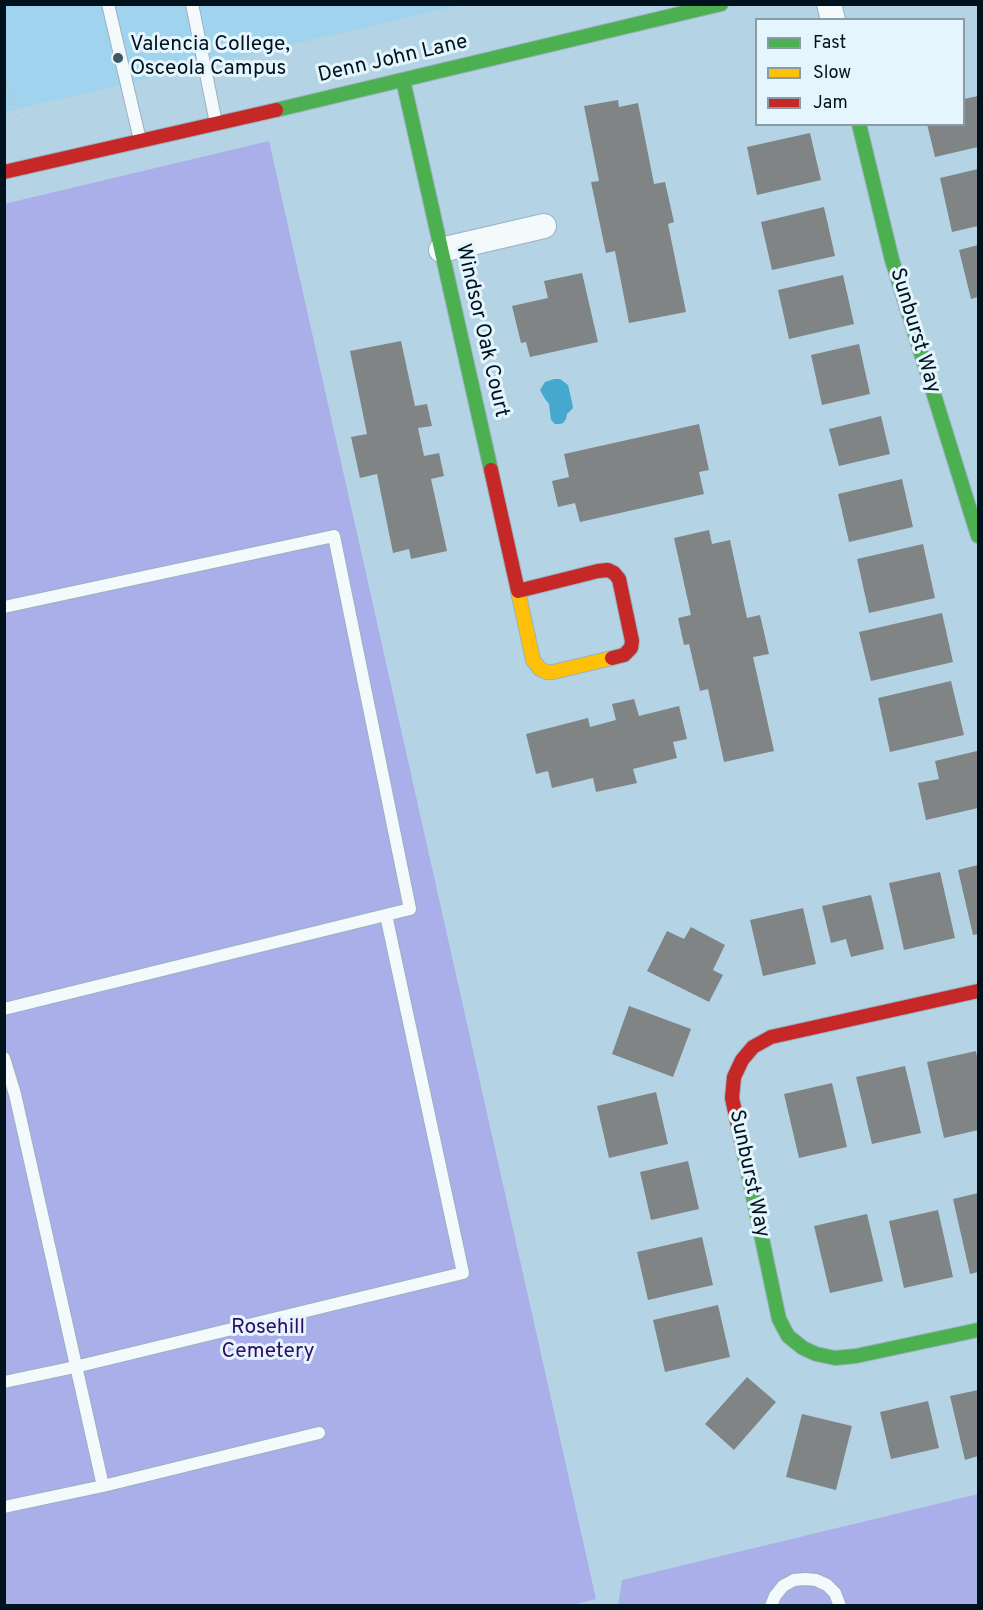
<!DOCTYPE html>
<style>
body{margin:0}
#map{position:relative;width:983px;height:1610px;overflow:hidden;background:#b4d4e5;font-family:Overpass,sans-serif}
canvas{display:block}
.frame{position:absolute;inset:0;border:6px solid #00131d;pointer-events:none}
.legend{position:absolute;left:755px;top:18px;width:210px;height:108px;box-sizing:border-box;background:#e4f5fe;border:2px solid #899ba4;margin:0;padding:8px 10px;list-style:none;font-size:18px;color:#00131d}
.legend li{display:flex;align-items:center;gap:12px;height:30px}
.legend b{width:30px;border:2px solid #899ba4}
</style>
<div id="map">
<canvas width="983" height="1610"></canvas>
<div class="frame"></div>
<ul class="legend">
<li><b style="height:8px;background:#4caf50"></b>Fast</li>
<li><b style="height:8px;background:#ffc107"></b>Slow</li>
<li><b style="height:8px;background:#c62828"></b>Jam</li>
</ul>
</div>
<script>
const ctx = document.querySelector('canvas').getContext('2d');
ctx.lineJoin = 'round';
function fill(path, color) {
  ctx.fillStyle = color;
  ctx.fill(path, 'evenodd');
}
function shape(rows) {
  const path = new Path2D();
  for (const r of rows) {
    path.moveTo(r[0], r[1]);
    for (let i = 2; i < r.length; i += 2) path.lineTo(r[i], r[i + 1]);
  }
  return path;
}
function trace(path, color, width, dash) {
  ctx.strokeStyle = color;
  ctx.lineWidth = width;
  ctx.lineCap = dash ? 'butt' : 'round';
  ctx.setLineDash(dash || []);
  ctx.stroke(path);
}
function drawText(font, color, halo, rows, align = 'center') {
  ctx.font = font + ' Overpass,sans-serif';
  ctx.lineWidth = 6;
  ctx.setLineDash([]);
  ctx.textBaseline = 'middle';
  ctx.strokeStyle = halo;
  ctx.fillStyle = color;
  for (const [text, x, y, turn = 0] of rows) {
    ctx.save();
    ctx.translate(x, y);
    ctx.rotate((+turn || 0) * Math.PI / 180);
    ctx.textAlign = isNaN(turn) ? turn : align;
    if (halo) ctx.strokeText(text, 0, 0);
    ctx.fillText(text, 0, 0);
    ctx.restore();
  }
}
fill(shape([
 [5,4,460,5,5,112]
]), '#a0d3ee');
fill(shape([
 [269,141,596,1599,568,1606,5,1605,4,204],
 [978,1494,978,1605,618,1606,622,1580]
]), '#aaaee9');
fill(shape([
 [554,379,560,379,568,385,572,402,573,408,567,414,566,419,563,423,560,424,555,424,551,420,549,404,545,399,540,390,545,382]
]), '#45a8cf');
fill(shape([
 [978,96,978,147,935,157,927,124,964,124,964,99],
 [618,100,619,107,638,103,654,184,665,182,674,222,668,224,686,312,629,323,615,251,606,253,591,182,599,181,584,106],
 [810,133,821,180,757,195,747,147],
 [978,169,978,226,952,232,940,178],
 [824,207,835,256,772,270,761,222],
 [978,245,978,297,971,299,959,250],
 [582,273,598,342,530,357,526,342,521,343,512,306,548,298,544,281],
 [843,275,854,324,789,339,778,290],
 [401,341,415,406,427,404,432,426,418,428,424,456,439,453,444,476,431,479,447,551,411,559,409,549,393,553,377,474,360,478,351,437,367,434,350,351],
 [859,344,870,394,822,405,811,355],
 [881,416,890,454,839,466,829,429],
 [699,424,709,470,699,472,704,494,580,522,575,503,558,507,552,481,569,477,564,454],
 [902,479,913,527,849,542,838,494],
 [709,530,712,544,730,540,747,618,760,615,769,654,753,657,774,751,724,762,708,689,700,691,689,644,684,645,678,618,691,615,674,538],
 [923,544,935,598,869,613,857,559],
 [942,613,953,662,871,681,859,632],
 [951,681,964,735,890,752,878,698],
 [634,699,639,716,679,706,687,739,673,742,677,758,633,769,637,783,596,792,593,778,552,788,548,771,536,774,526,734,588,718,590,727,616,720,612,704],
 [977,751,978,760,978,808,926,820,918,783,939,779,935,761],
 [978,865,978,934,973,935,958,870],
 [940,872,955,938,904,950,889,883],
 [871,895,884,949,851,957,846,939,831,943,822,906],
 [803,908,816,964,763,976,750,920],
 [691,927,725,945,713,970,723,975,709,1002,647,971,667,931,684,939],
 [629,1006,691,1029,673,1077,612,1054],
 [976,1051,978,1063,978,1130,944,1138,927,1062],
 [905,1066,921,1133,872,1144,856,1077],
 [832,1083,847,1147,799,1158,784,1094],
 [656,1092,668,1144,609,1158,597,1106],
 [688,1161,699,1209,651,1220,640,1172],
 [978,1193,978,1272,970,1274,953,1199],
 [938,1210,953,1277,904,1288,889,1221],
 [867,1214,883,1281,830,1293,814,1226],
 [702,1237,713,1285,648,1300,637,1252],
 [718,1305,730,1357,665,1372,653,1320],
 [747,1377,776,1402,734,1450,705,1424],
 [978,1390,978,1456,965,1460,950,1396],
 [928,1401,939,1448,891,1459,880,1412],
 [802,1414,852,1426,836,1490,786,1477]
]), '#808484');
const lane = shape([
 [108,4,140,140],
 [192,4,216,123],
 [4,607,334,536,410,909,4,1009],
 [4,1058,15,1094,103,1486],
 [4,1382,75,1367,463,1273,386,915],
 [4,1507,103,1486,319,1433],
 [771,1606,775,1596,783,1586,794,1580,805,1579,816,1580,827,1585,835,1593,840,1606]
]);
const street = shape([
 [829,4,833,20],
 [441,250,544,226]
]);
const fast = shape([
 [403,80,491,470],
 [276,110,721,4],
 [859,124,892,260,978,536],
 [743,1149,779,1319,788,1336,803,1348,816,1354,835,1358,856,1356,978,1330]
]);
const slow = shape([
 [518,591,533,660,540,669,547,672,553,672,612,658]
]);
const jam = shape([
 [4,172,276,110],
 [491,470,518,591,598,571,608,570,614,573,619,579,632,641,631,648,624,655,612,658],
 [743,1149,732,1098,734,1077,742,1060,753,1047,771,1037,978,991]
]);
trace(lane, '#99b2bf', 14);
trace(street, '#99b2bf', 26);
trace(fast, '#99b2bf', 16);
trace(slow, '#99b2bf', 16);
trace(jam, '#99b2bf', 16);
trace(shape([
 [4,75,17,119]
]), '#bcc6cc', 4, [1.5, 4.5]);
trace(lane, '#f4f9fb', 12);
trace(street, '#f4f9fb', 24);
trace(fast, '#4caf50', 14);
trace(slow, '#ffc107', 14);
trace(jam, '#c62828', 14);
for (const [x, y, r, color] of [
 [118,58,6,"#3f5763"]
]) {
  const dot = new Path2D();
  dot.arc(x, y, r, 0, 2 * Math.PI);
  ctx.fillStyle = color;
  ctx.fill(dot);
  trace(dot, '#e4f5fe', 2);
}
drawText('21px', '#00131d', '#e4f5fe', [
 ["Valencia College,",130,46],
 ["Osceola Campus",130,70]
], 'left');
drawText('21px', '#00131d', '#e4f5fe', [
 ["Denn John Lane",393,60,-13],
 ["Windsor Oak Court",481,331,77],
 ["Sunburst Way",914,331,73],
 ["Sunburst Way",748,1174,78]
]);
drawText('21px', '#310b6b', '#e4f5fe', [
 ["Rosehill",268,1329],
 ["Cemetery",268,1353]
]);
</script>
